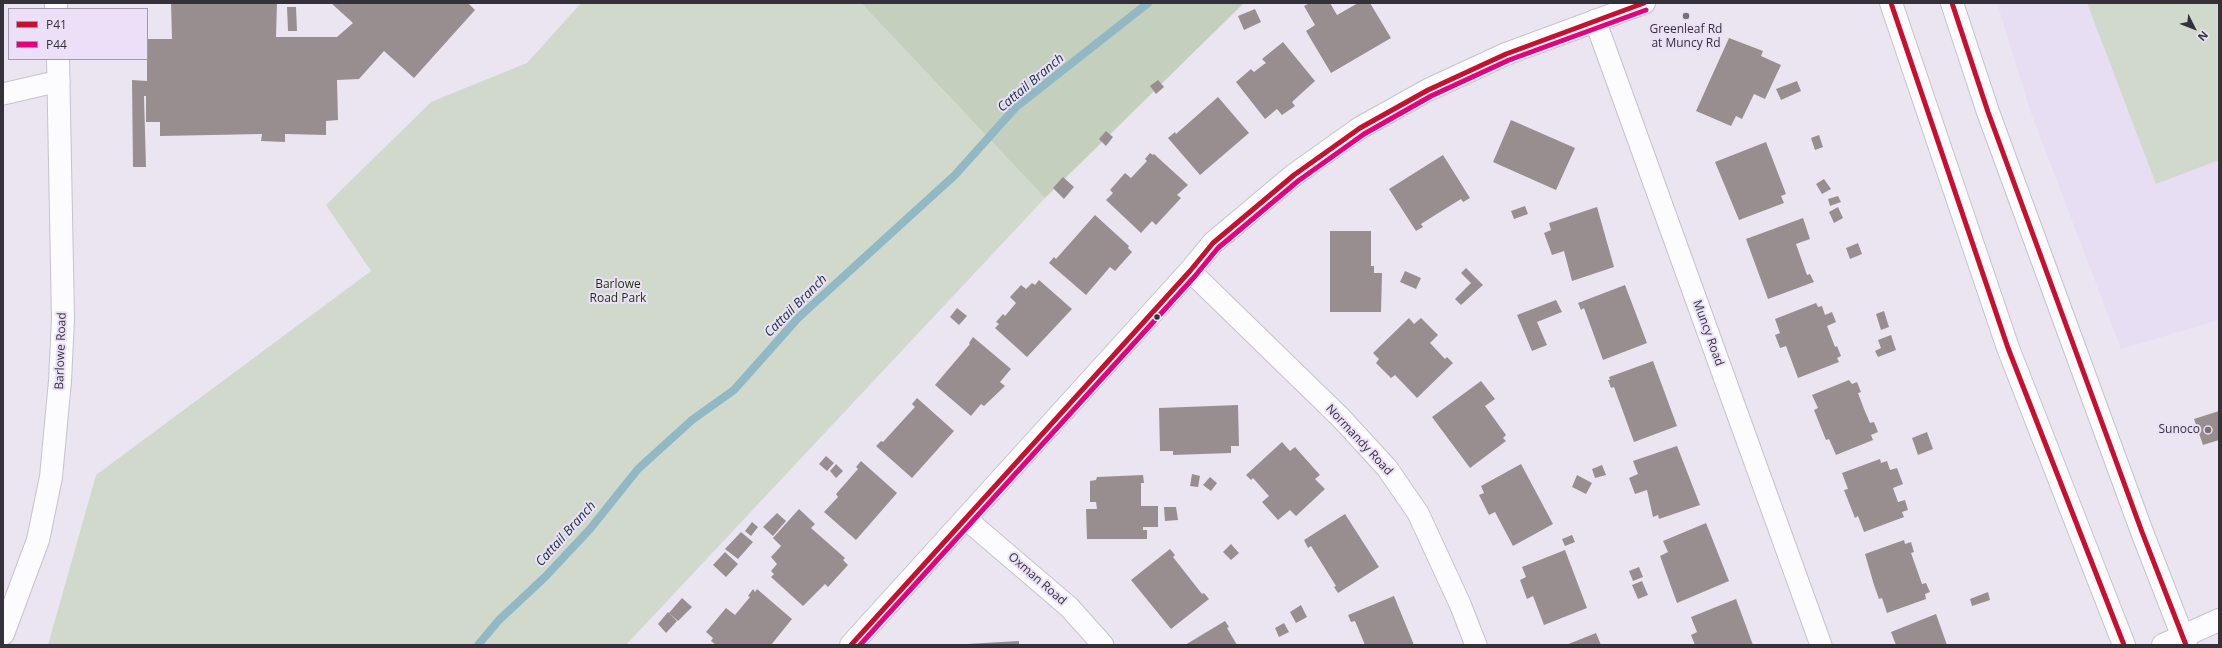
<!DOCTYPE html>
<style>
body{margin:0}
#map{position:relative;width:2222px;height:648px;overflow:hidden;background:#ebe5f2;font-family:"Open Sans",sans-serif}
canvas{display:block}
.frame{position:absolute;inset:0;border:4px solid #35313a;pointer-events:none}
.legend{position:absolute;left:8px;top:8px;width:140px;height:52px;box-sizing:border-box;background:#ebe0f7;border:1px solid #a29aab;margin:0;padding:5px 7px;list-style:none;font-size:12px;color:#35313a}
.legend li{display:flex;align-items:center;gap:8px;height:20px}
.legend b{width:20px;border:1px solid #a29aab}
.north{position:absolute;left:2174px;top:8px;width:40px;height:40px;-webkit-text-stroke:3px #ebe0f7;paint-order:stroke;rotate:132deg;font-size:11px;font-weight:700;line-height:16px;text-align:center;color:#35313a}
.north::after{content:'';display:block;margin:auto;width:14px;height:18px;background:#35313a;clip-path:polygon(50% 0,100% 100%,50% 72%,0 100%)}
</style>
<div id="map">
<canvas width="2222" height="648"></canvas>
<div class="frame"></div>
<ul class="legend">
<li><b style="height:5px;background:#c8102e"></b>P41</li>
<li><b style="height:5px;background:#e5007d"></b>P44</li>
</ul>
<div class="north">N</div>
</div>
<script>
const ctx = document.querySelector('canvas').getContext('2d');
ctx.lineJoin = 'round';
function fill(path, color) {
  ctx.fillStyle = color;
  ctx.fill(path, 'evenodd');
}
function shape(rows) {
  const path = new Path2D();
  for (const r of rows) {
    path.moveTo(r[0], r[1]);
    for (let i = 2; i < r.length; i += 2) path.lineTo(r[i], r[i + 1]);
  }
  return path;
}
function trace(path, color, width, dash) {
  ctx.strokeStyle = color;
  ctx.lineWidth = width;
  ctx.lineCap = dash ? 'butt' : 'round';
  ctx.setLineDash(dash || []);
  ctx.stroke(path);
}
function drawText(font, color, halo, rows, align = 'center') {
  ctx.font = font + ' "Open Sans",sans-serif';
  ctx.lineWidth = 4;
  ctx.setLineDash([]);
  ctx.textBaseline = 'middle';
  ctx.strokeStyle = halo;
  ctx.fillStyle = color;
  for (const [text, x, y, turn = 0] of rows) {
    ctx.save();
    ctx.translate(x, y);
    ctx.rotate((+turn || 0) * Math.PI / 180);
    ctx.textAlign = isNaN(turn) ? turn : align;
    if (halo) ctx.strokeText(text, 0, 0);
    ctx.fillText(text, 0, 0);
    ctx.restore();
  }
}
fill(shape([
 [1997,3,2219,3,2219,320,2121,349,2031,113]
]), '#e8def4');
fill(shape([
 [581,3,861,3,1045,198,626,645,48,645,96,475,371,271,326,205,431,102,527,63],
 [2087,3,2219,3,2219,160,2156,184]
]), '#d1d9cc');
fill(shape([
 [861,3,1244,3,1045,198]
]), '#c4cfbe');
trace(shape([
 [478,645,499,620,545,577,590,529,638,469,692,420,734,390,798,318,955,175,1016,107,1148,3]
]), '#91b8c4', 8);
fill(shape([
 [171,3,277,3,276,37,337,37,353,23,331,3,468,3,475,10,414,78,384,51,359,79,337,80,338,120,326,121,326,135,285,134,285,142,261,141,262,134,160,136,160,122,146,122,146,96,144,96,146,167,133,167,132,80,147,81,147,39,172,39],
 [1310,3,1330,3,1337,15,1358,3,1370,3,1391,38,1331,73,1306,31,1315,25,1304,6],
 [287,7,296,7,297,31,288,31],
 [1255,9,1261,22,1244,30,1238,16],
 [1729,38,1763,51,1761,56,1781,65,1765,99,1754,94,1742,119,1736,116,1731,126,1696,111],
 [1283,42,1315,81,1292,102,1295,106,1282,115,1277,109,1265,119,1236,82,1251,69,1254,72,1263,65,1266,63,1262,59],
 [1158,80,1164,87,1156,94,1150,86],
 [1797,81,1801,91,1781,100,1776,89],
 [1218,97,1249,133,1200,175,1168,138,1175,132,1176,134],
 [1511,120,1575,148,1556,190,1493,162],
 [1106,131,1113,137,1106,146,1099,139],
 [1819,135,1823,147,1815,150,1811,138],
 [1766,142,1786,194,1781,196,1784,203,1739,220,1715,162],
 [1150,153,1153,155,1154,154,1188,185,1177,195,1181,198,1156,225,1152,221,1141,233,1106,200,1113,193,1110,190,1125,173,1131,178,1147,161,1145,159],
 [1443,155,1470,198,1463,202,1461,199,1440,212,1421,224,1423,227,1416,231,1389,189],
 [1063,177,1074,187,1064,199,1053,188],
 [1824,179,1831,189,1822,194,1816,184],
 [1838,196,1841,202,1830,206,1828,199],
 [1525,206,1528,214,1514,219,1511,211],
 [1597,207,1614,267,1572,281,1564,251,1552,255,1544,233,1551,230,1549,223],
 [1838,207,1843,218,1834,223,1829,212],
 [1095,215,1129,246,1128,248,1132,252,1115,271,1110,267,1086,295,1049,263,1054,257,1056,259],
 [1803,218,1810,239,1796,244,1807,275,1810,274,1814,282,1768,299,1746,239],
 [1330,231,1371,231,1371,266,1374,266,1374,273,1382,273,1381,312,1330,312],
 [1858,243,1862,254,1850,259,1846,248],
 [1466,268,1483,285,1461,305,1455,299,1471,283,1461,273],
 [1405,271,1421,278,1416,289,1400,282],
 [1039,280,1072,309,1027,357,995,328,999,324,996,322,1003,314,1005,316,1016,303,1010,297,1021,285,1026,289,1032,283,1035,285],
 [1625,285,1647,343,1603,360,1584,308,1581,310,1578,303],
 [1556,300,1562,312,1537,322,1547,345,1532,351,1517,315],
 [1816,303,1818,307,1822,306,1825,315,1832,312,1836,322,1827,326,1835,347,1837,346,1841,356,1837,358,1839,362,1798,378,1786,346,1780,348,1775,335,1780,333,1775,319],
 [957,308,967,316,959,325,950,317],
 [1884,311,1889,327,1881,330,1876,314],
 [1409,318,1414,324,1421,318,1438,335,1430,343,1445,359,1447,357,1453,363,1417,398,1395,375,1391,378,1376,363,1379,359,1373,353],
 [1891,335,1896,350,1878,357,1875,351,1881,348,1878,340],
 [973,337,1011,369,1000,382,1005,386,984,406,981,404,971,416,935,385,970,344,969,343],
 [1653,361,1677,426,1634,442,1614,387,1611,388,1608,380,1610,380,1609,377],
 [1849,380,1852,384,1857,382,1861,392,1858,393,1864,409,1870,423,1874,422,1878,432,1871,435,1873,440,1836,455,1829,439,1826,440,1814,410,1818,408,1812,395],
 [1481,381,1495,399,1485,406,1506,435,1503,438,1506,441,1470,468,1432,417],
 [917,398,954,431,912,478,876,446,881,441,883,442,915,407,912,404],
 [1238,405,1239,446,1231,446,1231,453,1173,455,1173,451,1160,451,1159,408],
 [2219,411,2219,440,2203,445,2194,419],
 [1927,432,1933,449,1918,455,1912,438],
 [1282,442,1290,451,1295,447,1320,475,1315,479,1325,489,1296,516,1290,510,1278,520,1262,502,1269,496,1253,478,1251,480,1246,475],
 [1677,446,1700,505,1659,519,1658,515,1653,517,1647,490,1635,494,1629,478,1638,474,1633,461],
 [826,456,834,463,827,471,819,464],
 [1880,459,1881,463,1887,461,1890,470,1897,468,1903,484,1893,488,1898,502,1905,500,1908,510,1902,512,1904,517,1864,532,1858,516,1855,518,1844,490,1848,489,1842,473],
 [861,461,897,493,856,540,824,512,838,497,836,494,858,469,856,467],
 [836,464,843,471,836,478,830,471],
 [1521,464,1553,524,1513,546,1495,512,1489,515,1479,495,1484,493,1481,486],
 [1602,465,1606,475,1595,478,1592,469],
 [1192,474,1200,476,1198,487,1190,486],
 [1143,475,1144,483,1141,483,1141,506,1158,506,1158,527,1143,527,1143,530,1147,530,1147,539,1087,539,1086,509,1097,509,1096,502,1090,502,1090,481,1096,480,1097,477],
 [1577,475,1592,483,1586,494,1572,487],
 [1210,477,1217,483,1211,491,1203,485],
 [1164,507,1176,507,1178,520,1165,521],
 [799,509,815,524,811,528,845,558,843,560,848,565,828,587,825,584,803,606,771,577,774,574,771,571,777,564,771,557,781,546,773,538],
 [777,513,786,521,773,536,763,527],
 [1345,514,1379,567,1338,593,1334,587,1336,586,1311,546,1308,548,1304,540],
 [752,522,758,527,751,536,745,531],
 [1706,523,1729,581,1677,603,1660,556,1668,552,1663,541],
 [741,532,753,542,738,559,725,549],
 [1572,535,1575,542,1565,546,1562,539],
 [1904,540,1905,544,1911,542,1914,552,1911,553,1922,584,1926,583,1930,592,1925,594,1926,599,1887,613,1882,598,1879,599,1874,585,1865,554],
 [1231,544,1239,553,1231,560,1223,552],
 [1170,549,1175,555,1173,557,1202,594,1204,593,1209,599,1171,629,1131,580],
 [1565,550,1587,608,1544,625,1533,596,1527,599,1520,580,1526,577,1522,567],
 [725,552,738,564,726,577,713,565],
 [1639,567,1643,577,1633,581,1629,571],
 [1642,581,1648,595,1638,599,1632,585],
 [753,589,755,592,757,589,792,619,771,645,716,645,711,641,713,638,706,632,726,608,735,615,750,597,748,596],
 [1988,592,1990,600,1972,606,1970,599],
 [1394,596,1414,645,1365,645,1355,621,1351,622,1348,615],
 [682,598,692,607,678,621,669,613],
 [1736,599,1753,645,1695,645,1691,635,1697,632,1691,617],
 [1301,605,1307,617,1296,623,1290,612],
 [668,612,677,621,666,633,658,624],
 [1936,614,1947,645,1896,645,1891,632],
 [1225,621,1229,627,1227,628,1237,645,1185,645],
 [1284,623,1289,632,1279,637,1275,628],
 [1596,633,1601,645,1566,645],
 [1019,641,1019,645,967,645,967,644]
]), '#988e90');
const street = shape([
 [1595,20,1821,645],
 [3,94,59,81],
 [1190,271,1341,418,1387,468,1418,513,1460,604,1476,645],
 [966,519,1069,607,1103,645]
]);
const secondary = shape([
 [56,3,56,9],
 [3,634,38,540,51,477,60,381,63,319,58,59],
 [851,645,1190,271,1213,243,1294,175,1360,128,1428,90,1506,54,1644,3],
 [2163,645,2219,620]
]);
const primary = shape([
 [1891,3,2008,348,2124,645],
 [1952,3,1988,112,2142,532,2186,645]
]);
trace(street, '#c6c2cc', 23);
trace(secondary, '#c6c2cc', 24);
trace(primary, '#c6c2cc', 24);
trace(street, '#fcfbfd', 21);
trace(secondary, '#fcfbfd', 22);
trace(primary, '#fcfbfd', 22);
trace(shape([
 [1891,3,2008,348,2124,645],
 [1952,3,1988,112,2142,532,2186,645],
 [851,645,1190,271,1213,243,1294,175,1360,128,1428,90,1506,54,1644,3]
]), '#c8102e', 5);
trace(shape([
 [860,645,1195,276,1218,248,1298,181,1364,134,1431,96,1509,60,1646,10]
]), '#e5007d', 5);
for (const [x, y, r, color] of [
 [1686,16,4,"#75707a"],
 [1157,317,3.5,"#35313a"],
 [2208,430,4,"#75707a"]
]) {
  const dot = new Path2D();
  dot.arc(x, y, r, 0, 2 * Math.PI);
  ctx.fillStyle = color;
  ctx.fill(dot);
  trace(dot, '#ebe0f7', 1.5);
}
drawText('12px', '#35313a', '#ebe0f7', [
 ["Greenleaf Rd",1686,30],
 ["at Muncy Rd",1686,44],
 ["Sunoco",2200,430,"right"]
]);
drawText('12px', '#1b3104', '#ebe0f7', [
 ["Barlowe",618,285],
 ["Road Park",618,299]
]);
drawText('12px', '#35313a', '#ebe0f7', [
 ["Muncy Road",1708,333,70],
 ["Barlowe Road",61,351,-88],
 ["Normandy Road",1359,440,47],
 ["Oxman Road",1037,579,41]
]);
drawText('italic 13px', '#153238', '#ebe0f7', [
 ["Cattail Branch",1031,83,-40],
 ["Cattail Branch",796,306,-45],
 ["Cattail Branch",566,534,-48]
]);
</script>
